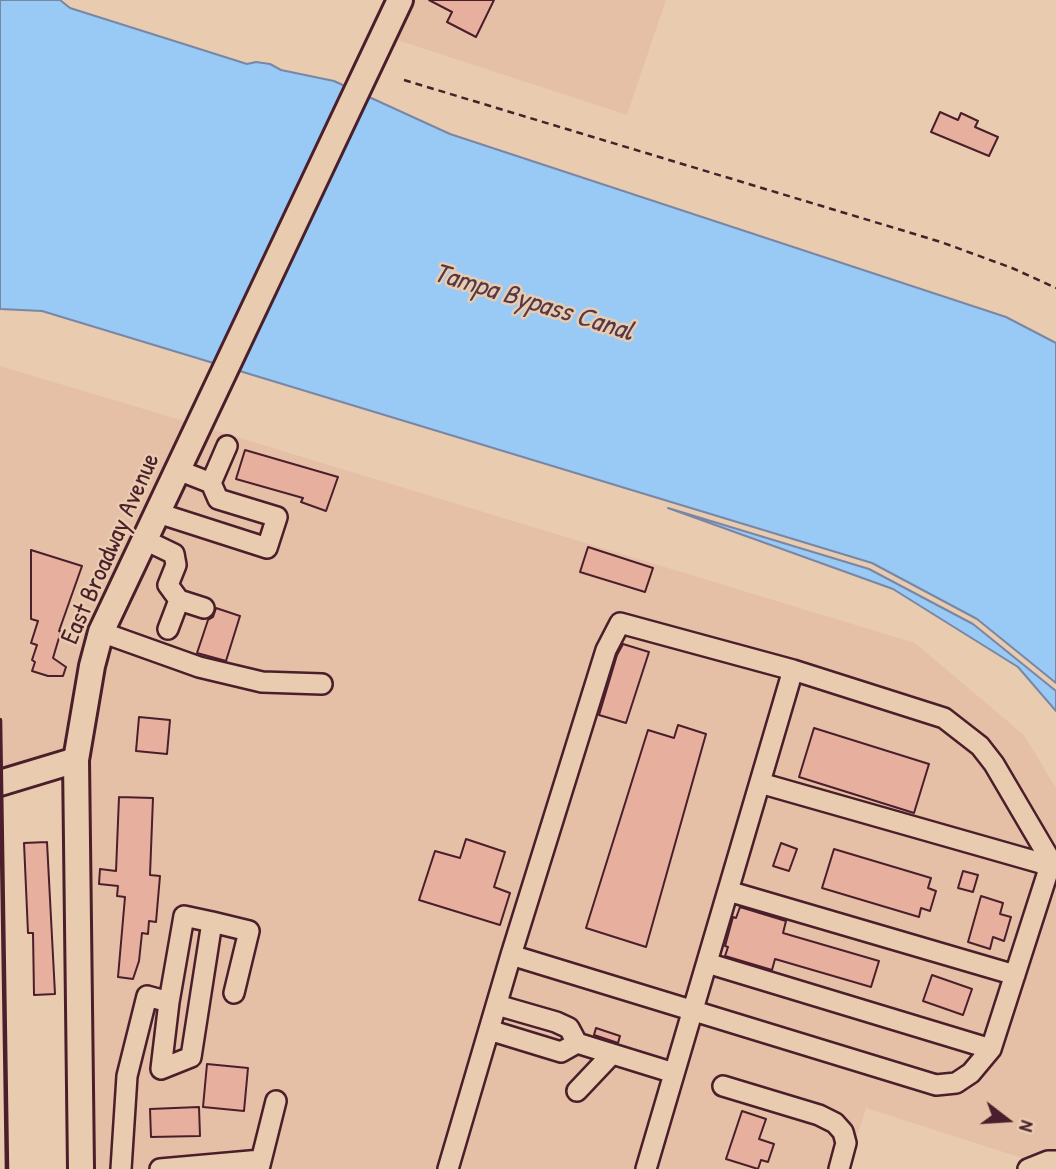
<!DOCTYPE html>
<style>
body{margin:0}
#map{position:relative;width:1056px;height:1169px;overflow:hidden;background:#e9ccaf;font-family:"Patrick Hand",sans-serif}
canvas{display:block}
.north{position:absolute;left:972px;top:1085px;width:70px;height:70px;-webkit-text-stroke:5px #e9ccaf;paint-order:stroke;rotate:107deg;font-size:19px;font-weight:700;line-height:28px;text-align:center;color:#4a1f2b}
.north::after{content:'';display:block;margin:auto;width:24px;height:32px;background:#4a1f2b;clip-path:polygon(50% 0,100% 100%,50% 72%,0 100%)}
</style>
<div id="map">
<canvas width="1056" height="1169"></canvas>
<div class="north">N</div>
</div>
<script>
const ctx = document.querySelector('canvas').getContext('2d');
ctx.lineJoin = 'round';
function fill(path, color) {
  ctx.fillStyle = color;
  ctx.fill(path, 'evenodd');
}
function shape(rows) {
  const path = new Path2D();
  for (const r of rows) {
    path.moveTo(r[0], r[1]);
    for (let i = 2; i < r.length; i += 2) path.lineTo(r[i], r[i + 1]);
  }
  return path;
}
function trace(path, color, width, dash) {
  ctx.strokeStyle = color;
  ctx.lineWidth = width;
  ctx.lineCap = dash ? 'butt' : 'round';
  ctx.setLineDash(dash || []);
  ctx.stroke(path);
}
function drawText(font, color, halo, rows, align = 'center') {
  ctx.font = font + ' "Patrick Hand",sans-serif';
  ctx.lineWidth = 5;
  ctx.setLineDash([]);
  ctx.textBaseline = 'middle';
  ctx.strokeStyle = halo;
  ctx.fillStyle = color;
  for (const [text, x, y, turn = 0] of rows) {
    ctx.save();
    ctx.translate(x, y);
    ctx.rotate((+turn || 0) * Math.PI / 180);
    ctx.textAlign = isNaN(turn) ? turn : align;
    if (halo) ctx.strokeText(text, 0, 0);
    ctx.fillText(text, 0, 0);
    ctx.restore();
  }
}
fill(shape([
 [409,0,666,0,627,115,391,38],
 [0,366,191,423,69,752,0,775],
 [207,428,915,643,1024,735,1056,788,1056,1169,866,1108,847,1169,89,1169,87,764,109,635]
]), '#e5c0a7');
const water = shape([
 [0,0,60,0,70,8,247,64,256,62,270,64,281,70,334,81,450,134,1006,317,1056,343,1056,683,977,619,872,563,42,311,0,309,0,0],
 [668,508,869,569,973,624,1056,691,1056,711,1018,667,893,589,668,508]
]);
fill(water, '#98caf5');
trace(water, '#7986a4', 2);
const building = shape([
 [429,0,494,0,476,37,447,22,452,12,429,0],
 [940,112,958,120,961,113,978,121,975,127,998,137,989,156,931,132,940,112],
 [245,450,338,477,326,511,301,502,303,498,236,479,245,450],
 [588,547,653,568,645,592,580,572,588,547],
 [31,550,82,566,59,631,61,631,53,658,66,667,63,676,48,676,32,671,35,662,32,660,37,645,31,643,38,621,31,619,31,550],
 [216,608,240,616,226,661,197,653,208,620,213,617,216,608],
 [623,644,649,652,626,723,599,715,617,655,623,644],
 [139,717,170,720,167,754,136,751,139,717],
 [678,725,706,734,646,947,586,928,648,730,674,738,678,725],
 [814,728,929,764,914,813,799,777,814,728],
 [119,797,153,798,150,875,160,876,156,922,149,921,148,934,142,933,139,961,133,979,118,977,125,897,117,896,118,886,99,884,100,869,116,871,119,797],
 [466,839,505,852,494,887,510,893,500,925,419,900,435,851,460,858,466,839],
 [47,842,55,994,34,995,33,933,28,933,24,843,47,842],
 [781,843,797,849,789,871,773,866,781,843],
 [834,849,931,878,928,888,936,891,930,911,921,908,919,917,822,888,834,849],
 [963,871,978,875,973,892,958,888,963,871],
 [981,896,1003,903,1000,914,1011,917,1004,941,993,937,990,949,968,942,981,896],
 [740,907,786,921,783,933,879,961,871,987,775,959,772,970,725,956,728,947,725,946,733,917,736,918,740,907],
 [932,975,972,989,963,1015,923,1001,932,975],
 [596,1028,620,1036,618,1043,594,1035,596,1028],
 [207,1064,248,1068,244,1111,203,1107,207,1064],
 [199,1107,200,1136,151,1137,150,1109,199,1107],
 [742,1111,766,1119,759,1139,774,1144,768,1162,761,1160,758,1169,726,1159,742,1111]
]);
fill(building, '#e6af9e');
trace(building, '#4a1f2b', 2);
const minor = shape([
 [211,483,227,446],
 [158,513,267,548,277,517,218,499,211,483,178,470],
 [145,540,174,554,176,565,168,585,179,600,204,608],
 [168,629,179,600],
 [101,632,199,667,262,682,322,684],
 [760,783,1048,865],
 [728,891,1015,975],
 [707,963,991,1049],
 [169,1002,184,916,212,922],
 [497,1005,556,1022,569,1028,577,1043],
 [489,1030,561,1052,577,1043,674,1073],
 [723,1086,819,1115,835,1123,843,1132,846,1143,839,1169],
 [577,1091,612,1054],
 [121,1169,127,1076,147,996,169,1002,161,1069,191,1057,212,922,249,931,234,993],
 [160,1169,261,1160],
 [259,1169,276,1101],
 [448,1169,511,955,606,650,620,623,793,670,944,718,980,746,994,764,1048,856,1047,875,991,1049,971,1073,956,1083,936,1085,511,955],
 [646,1169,793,670],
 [1028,1169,1048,1161,1056,1161]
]);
const major = shape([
 [0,783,76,760],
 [81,1169,76,760,92,666,101,632,400,0]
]);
trace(minor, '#4a1f2b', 24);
trace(major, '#4a1f2b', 30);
trace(shape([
 [404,80,941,242,1012,268,1056,288]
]), '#4a1f2b', 2.5, [7, 5]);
trace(minor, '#e9ccaf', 19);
trace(major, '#e9ccaf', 24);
trace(shape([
 [0,720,7,1169]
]), '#4a1f2b', 4.5);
drawText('26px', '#4a1f2b', '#e9ccaf', [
 ["East Broadway Avenue",111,549,-66]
]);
drawText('italic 28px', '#563949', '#e9ccaf', [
 ["Tampa Bypass Canal",533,303,17]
]);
</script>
